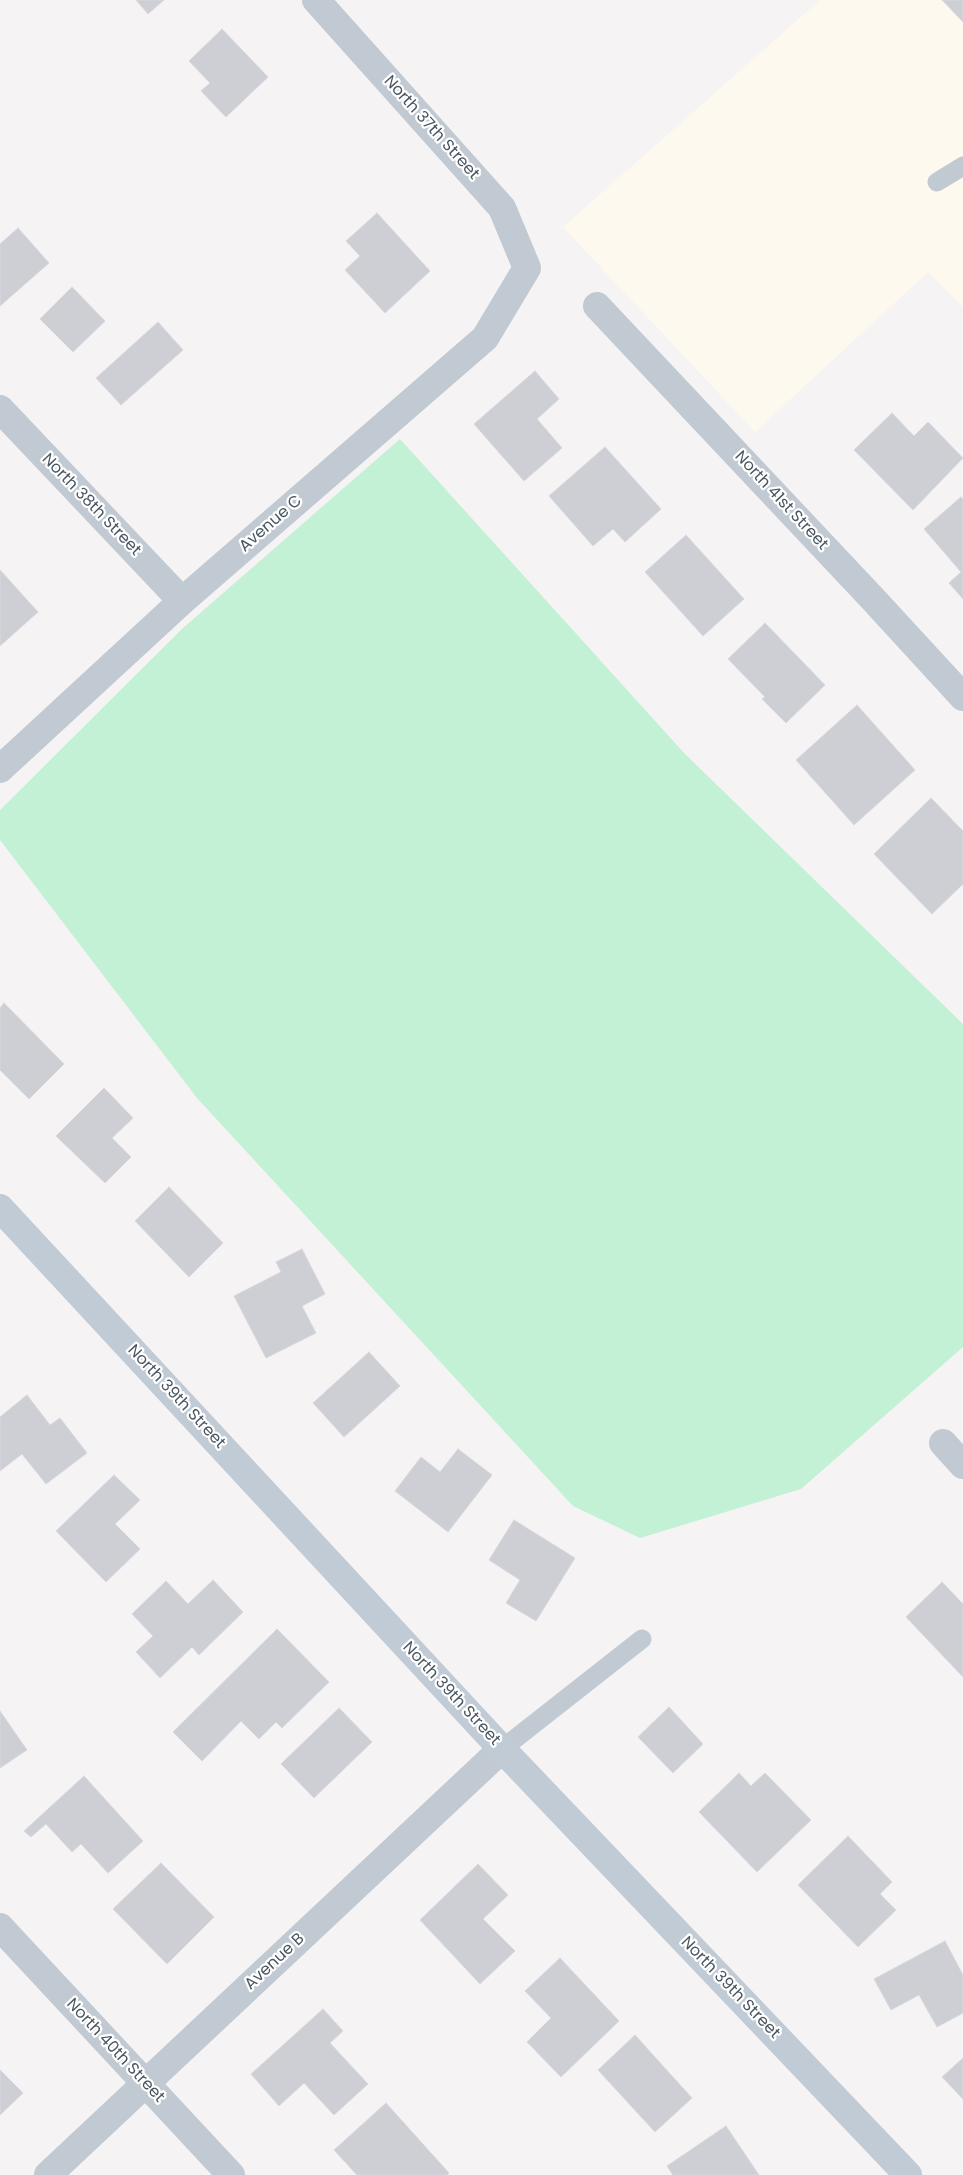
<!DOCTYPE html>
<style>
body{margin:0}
canvas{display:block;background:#f5f3f3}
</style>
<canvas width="963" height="2175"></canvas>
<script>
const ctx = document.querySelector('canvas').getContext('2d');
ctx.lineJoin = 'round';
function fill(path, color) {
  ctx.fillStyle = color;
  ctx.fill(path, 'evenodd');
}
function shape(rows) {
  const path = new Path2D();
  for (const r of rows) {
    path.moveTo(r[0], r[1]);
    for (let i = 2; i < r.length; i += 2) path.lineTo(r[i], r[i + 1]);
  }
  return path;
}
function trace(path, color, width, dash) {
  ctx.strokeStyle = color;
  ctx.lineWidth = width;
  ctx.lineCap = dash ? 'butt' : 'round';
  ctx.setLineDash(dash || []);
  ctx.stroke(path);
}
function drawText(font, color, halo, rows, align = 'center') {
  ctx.font = font + ' Poppins,sans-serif';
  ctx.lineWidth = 4.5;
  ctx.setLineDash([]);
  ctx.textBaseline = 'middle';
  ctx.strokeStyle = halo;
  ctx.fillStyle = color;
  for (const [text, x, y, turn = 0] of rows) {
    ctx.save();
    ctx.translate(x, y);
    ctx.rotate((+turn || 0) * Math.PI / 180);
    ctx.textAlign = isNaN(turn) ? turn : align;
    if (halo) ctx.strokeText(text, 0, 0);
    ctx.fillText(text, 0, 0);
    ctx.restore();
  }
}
fill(shape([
 [820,0,963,0,963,307,928,272,755,432,563,227]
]), '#fdf9ef');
fill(shape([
 [400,439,685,754,963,1024,963,1347,801,1489,640,1538,573,1506,197,1098,0,840,0,810,183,628]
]), '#c3f1d5');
const building = shape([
 [136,0,164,0,148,14,136,0],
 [942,0,963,0,963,22,942,0],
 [222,29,268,77,226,117,201,91,210,83,189,61,222,29],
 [377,213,430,271,385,313,345,270,360,256,346,241,377,213],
 [18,228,49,263,0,306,0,244,18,228],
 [72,287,105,321,73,352,40,319,72,287],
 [158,322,183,350,121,405,96,378,158,322],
 [535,371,559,399,537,419,562,448,524,481,474,424,535,371],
 [892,413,914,436,928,422,963,458,913,510,854,450,892,413],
 [605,447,661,509,625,542,613,529,593,546,549,496,605,447],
 [961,497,963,499,963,599,949,583,961,572,924,529,961,497],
 [686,535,744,599,703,636,645,572,686,535],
 [0,570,38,612,0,646,0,570],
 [765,623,825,685,786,723,762,699,765,697,728,659,765,623],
 [857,705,915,770,854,825,796,760,857,705],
 [931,798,963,831,963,884,932,914,874,854,931,798],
 [4,1003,64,1064,29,1099,0,1070,0,1008,4,1003],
 [104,1088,133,1118,112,1138,131,1157,105,1183,56,1136,104,1088],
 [169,1187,223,1243,189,1277,135,1221,169,1187],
 [302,1249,325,1294,302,1306,316,1333,266,1358,234,1296,281,1272,276,1262,302,1249],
 [369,1352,400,1386,344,1437,313,1403,369,1352],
 [27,1395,50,1425,60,1418,87,1453,46,1484,22,1454,0,1471,0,1417,27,1395],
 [458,1449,492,1475,448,1532,395,1491,421,1457,440,1472,458,1449],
 [114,1475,140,1500,115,1524,140,1549,106,1582,56,1531,114,1475],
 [514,1520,575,1558,536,1621,506,1603,520,1580,489,1560,514,1520],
 [213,1580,243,1612,199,1655,192,1647,160,1678,136,1652,153,1636,132,1614,166,1581,188,1604,213,1580],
 [942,1582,963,1604,963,1677,906,1617,942,1582],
 [277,1629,329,1682,282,1728,276,1722,259,1739,241,1721,202,1761,173,1732,277,1629],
 [669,1707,703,1744,673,1773,638,1737,669,1707],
 [339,1708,372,1742,314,1798,281,1764,339,1708],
 [0,1711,27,1750,0,1768,0,1711],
 [739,1773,751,1786,765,1773,811,1820,757,1872,699,1812,739,1773],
 [84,1776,143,1841,108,1873,81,1844,72,1852,46,1824,31,1837,24,1831,84,1776],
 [848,1836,892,1882,880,1894,896,1910,858,1947,798,1885,848,1836],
 [161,1863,214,1917,167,1964,113,1909,161,1863],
 [478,1864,508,1895,483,1919,515,1951,480,1984,420,1920,478,1864],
 [945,1941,963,1975,963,2013,937,2027,919,1995,891,2010,874,1979,945,1941],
 [560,1958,619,2021,561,2077,527,2042,551,2018,525,1991,560,1958],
 [323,2009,343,2031,330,2043,368,2084,334,2115,304,2083,279,2106,251,2074,323,2009],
 [635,2035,692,2098,655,2132,598,2070,635,2035],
 [963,2058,963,2099,942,2077,963,2058],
 [0,2070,23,2093,0,2115,0,2070],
 [386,2103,449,2173,447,2175,357,2175,334,2150,386,2103],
 [726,2126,759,2175,673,2175,667,2166,726,2126]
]);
fill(building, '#cdcfd5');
trace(building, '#d7d9de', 1);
trace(shape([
 [937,182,963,166],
 [502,1749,642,1639]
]), '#c1cad2', 19);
trace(shape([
 [597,306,872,598,963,697],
 [0,409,182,601],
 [0,769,182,601,485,338,527,268,502,208,316,0],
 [943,1443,963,1465],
 [0,1927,231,2175],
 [48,2175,502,1749]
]), '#c1cad2', 28);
trace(shape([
 [0,1208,502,1749,908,2175]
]), '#c1cbd6', 28);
drawText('16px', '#4a5661', '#fff', [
 ["North 37th Street",431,128,48],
 ["North 41st Street",781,501,47],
 ["North 38th Street",91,505,46],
 ["Avenue C",271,524,-41],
 ["North 39th Street",176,1397,47],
 ["North 39th Street",451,1694,47],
 ["Avenue B",275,1962,-43],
 ["North 39th Street",730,1988,46],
 ["North 40th Street",115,2051,47]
]);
</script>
